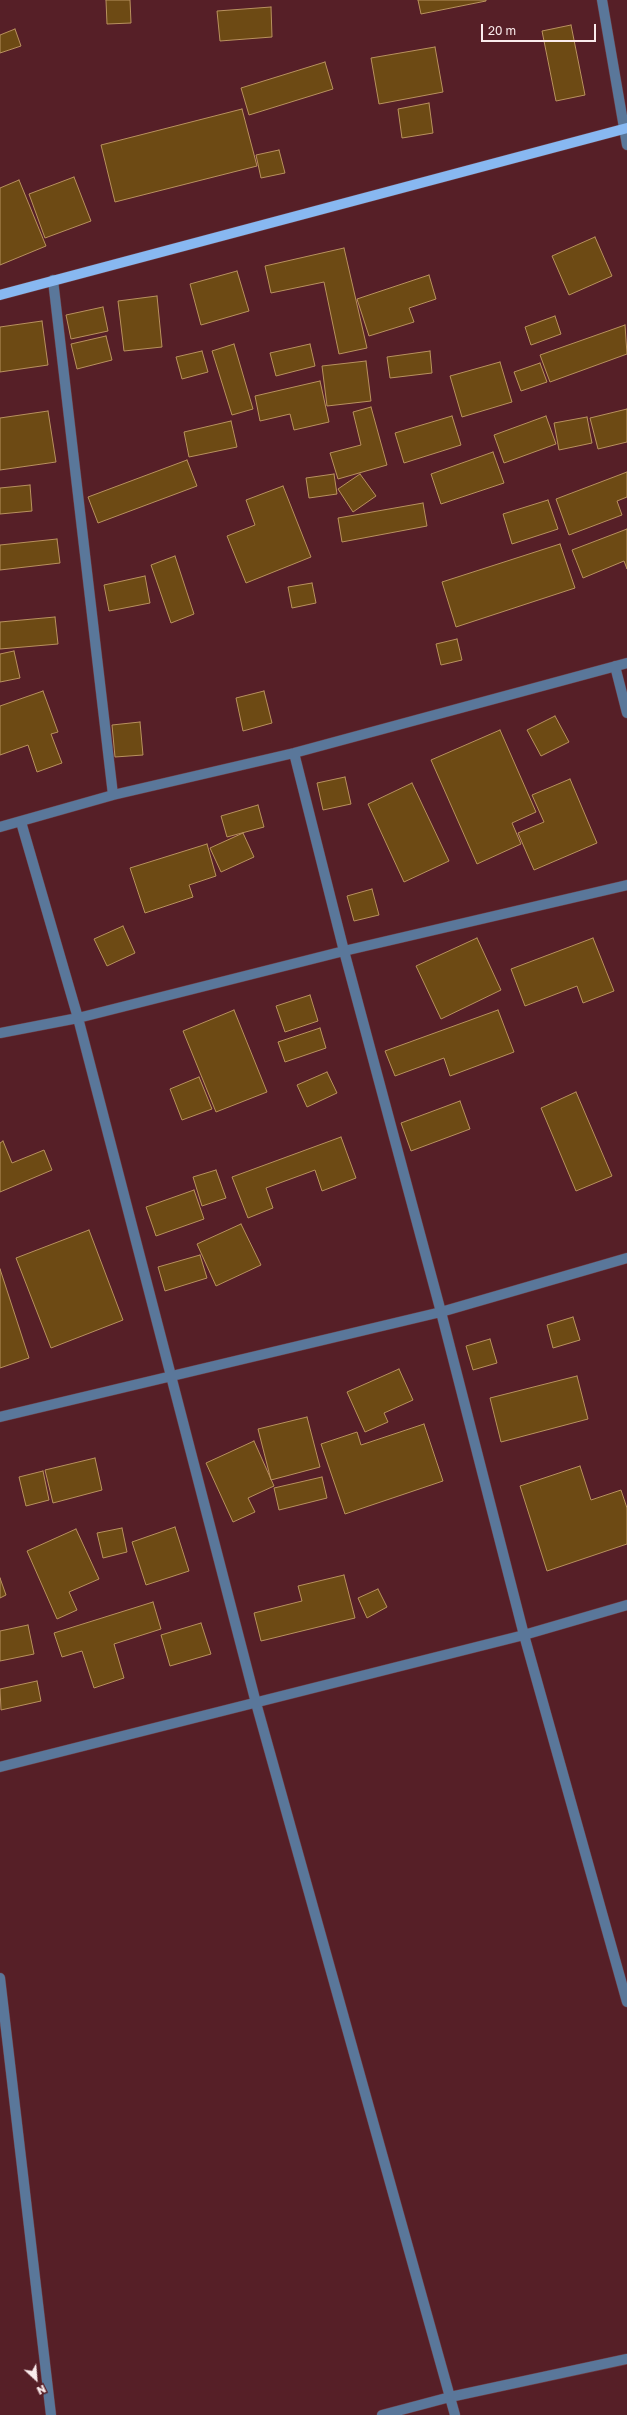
<!DOCTYPE html>
<style>
body{margin:0}
#map{position:relative;width:627px;height:2415px;overflow:hidden;background:#561f27;font-family:"Golos Text",sans-serif}
canvas{display:block}
.north{position:absolute;left:16px;top:2359px;width:40px;height:40px;-webkit-text-stroke:3px #561f27;paint-order:stroke;rotate:154deg;font-size:11px;font-weight:700;line-height:16px;text-align:center;color:#faebec}
.north::after{content:'';display:block;margin:auto;width:14px;height:18px;background:#faebec;clip-path:polygon(50% 0,100% 100%,50% 72%,0 100%)}
.scale{position:absolute;left:481px;top:24px;width:115px;height:18px;box-sizing:border-box;border:2px solid #faebec;border-top:0;padding-left:5px;font-size:12px;line-height:14px;white-space:nowrap;color:#faebec;-webkit-text-stroke:3px #561f27;paint-order:stroke}
</style>
<div id="map">
<canvas width="627" height="2415"></canvas>
<div class="north">N</div>
<div class="scale">20 m</div>
</div>
<script>
const ctx = document.querySelector('canvas').getContext('2d');
ctx.lineJoin = 'round';
function fill(path, color) {
  ctx.fillStyle = color;
  ctx.fill(path, 'evenodd');
}
function shape(rows) {
  const path = new Path2D();
  for (const r of rows) {
    path.moveTo(r[0], r[1]);
    for (let i = 2; i < r.length; i += 2) path.lineTo(r[i], r[i + 1]);
  }
  return path;
}
function trace(path, color, width, dash) {
  ctx.strokeStyle = color;
  ctx.lineWidth = width;
  ctx.lineCap = dash ? 'butt' : 'round';
  ctx.setLineDash(dash || []);
  ctx.stroke(path);
}
const building = shape([
 [106,0,130,0,131,23,107,24,106,0],
 [418,0,486,0,486,1,421,14,418,0],
 [271,7,272,37,220,41,217,11,271,7],
 [571,25,585,95,556,101,542,31,571,25],
 [15,29,21,46,0,53,0,35,15,29],
 [435,47,443,92,379,104,371,58,435,47],
 [325,62,333,89,249,115,241,88,325,62],
 [429,103,433,133,402,138,398,109,429,103],
 [242,109,257,166,115,202,101,145,242,109],
 [279,150,285,173,261,178,256,155,279,150],
 [74,177,91,221,45,238,29,194,74,177],
 [19,180,46,246,0,265,0,188,19,180],
 [595,237,612,276,569,295,552,256,595,237],
 [344,248,367,348,339,354,324,282,271,293,265,266,344,248],
 [237,271,249,311,201,325,190,284,237,271],
 [429,275,436,299,409,308,414,322,369,336,357,299,429,275],
 [157,296,162,347,124,351,118,301,157,296],
 [103,307,108,331,71,339,66,315,103,307],
 [555,316,561,334,531,345,525,327,555,316],
 [42,321,48,365,0,372,0,327,42,321],
 [625,325,627,354,550,382,540,355,625,325],
 [106,336,112,360,77,369,71,344,106,336],
 [234,344,253,409,232,415,212,351,234,344],
 [310,344,315,366,276,376,270,353,310,344],
 [202,351,208,372,182,379,176,357,202,351],
 [430,351,432,373,390,378,387,357,430,351],
 [366,361,371,401,327,406,322,366,366,361],
 [500,362,512,402,462,417,450,376,500,362],
 [540,363,547,382,521,391,514,372,540,363],
 [320,381,329,422,294,430,290,414,260,421,255,396,320,381],
 [371,407,387,465,338,479,330,453,361,445,353,412,371,407],
 [627,409,627,442,598,449,590,418,627,409],
 [48,411,56,462,0,470,0,418,48,411],
 [452,416,461,445,404,463,395,433,452,416],
 [546,416,556,444,504,463,494,435,546,416],
 [587,417,592,443,559,450,554,423,587,417],
 [231,421,237,447,189,457,184,432,231,421],
 [493,452,504,483,441,504,431,474,493,452],
 [187,460,197,486,98,523,88,497,187,460],
 [627,472,627,497,617,501,622,515,569,535,556,499,627,472],
 [334,474,337,494,309,498,306,478,334,474],
 [360,474,376,496,353,512,338,489,360,474],
 [30,485,32,511,0,514,0,488,30,485],
 [283,486,311,557,246,583,227,536,255,525,246,500,283,486],
 [548,500,558,529,512,544,503,514,548,500],
 [423,503,427,526,342,542,338,518,423,503],
 [627,529,627,569,624,561,583,578,572,550,627,529],
 [57,539,60,563,0,570,0,545,57,539],
 [560,544,575,588,456,627,442,582,560,544],
 [175,556,194,614,171,623,151,565,175,556],
 [145,576,150,603,109,611,104,585,145,576],
 [312,583,316,603,292,608,288,587,312,583],
 [55,617,58,644,0,649,0,622,55,617],
 [457,639,462,660,441,665,436,644,457,639],
 [14,651,20,678,0,682,0,654,14,651],
 [43,691,58,732,51,734,62,763,37,772,28,745,0,755,0,706,43,691],
 [264,691,272,723,243,731,236,698,264,691],
 [555,716,569,742,541,756,527,730,555,716],
 [140,722,143,755,115,757,112,725,140,722],
 [500,730,536,812,512,823,521,844,477,864,431,760,500,730],
 [345,777,351,804,323,810,317,783,345,777],
 [570,779,597,843,534,870,518,833,544,822,532,795,570,779],
 [412,783,449,861,404,882,368,804,412,783],
 [258,805,264,827,227,837,221,816,258,805],
 [243,833,254,857,221,872,210,848,243,833],
 [207,844,216,876,189,885,193,897,145,913,130,868,207,844],
 [372,889,379,915,354,921,347,896,372,889],
 [123,926,135,953,107,966,94,939,123,926],
 [477,938,501,990,441,1019,416,966,477,938],
 [593,938,614,991,583,1003,577,986,525,1006,511,969,593,938],
 [310,995,318,1021,285,1032,276,1006,310,995],
 [234,1010,267,1092,216,1112,183,1031,234,1010],
 [498,1010,514,1052,450,1076,444,1058,395,1076,385,1051,498,1010],
 [320,1028,326,1048,285,1062,278,1042,320,1028],
 [327,1072,337,1093,307,1107,297,1085,327,1072],
 [199,1077,212,1109,182,1120,170,1089,199,1077],
 [576,1092,612,1176,576,1191,541,1108,576,1092],
 [460,1101,470,1129,411,1151,401,1123,460,1101],
 [341,1137,356,1178,322,1191,315,1170,266,1188,273,1208,248,1218,232,1177,341,1137],
 [3,1141,12,1163,44,1150,52,1170,0,1192,0,1143,3,1141],
 [216,1170,226,1198,202,1206,193,1177,216,1170],
 [194,1190,204,1219,156,1236,146,1207,194,1190],
 [241,1224,261,1265,216,1286,197,1244,241,1224],
 [89,1230,123,1320,51,1348,16,1258,89,1230],
 [200,1255,207,1278,165,1291,158,1267,200,1255],
 [0,1269,29,1358,0,1368,0,1269],
 [573,1317,580,1340,553,1348,547,1325,573,1317],
 [490,1339,497,1363,473,1370,466,1346,490,1339],
 [399,1369,413,1400,384,1413,388,1422,365,1432,347,1392,399,1369],
 [577,1376,588,1419,501,1442,490,1398,577,1376],
 [307,1417,320,1467,271,1480,258,1429,307,1417],
 [424,1424,443,1481,345,1514,321,1444,357,1432,361,1445,424,1424],
 [254,1441,274,1486,248,1498,255,1512,233,1522,206,1463,254,1441],
 [95,1458,102,1490,53,1503,45,1470,95,1458],
 [580,1466,591,1500,621,1490,627,1508,627,1544,547,1571,520,1486,580,1466],
 [43,1471,49,1500,26,1506,19,1477,43,1471],
 [322,1477,327,1498,279,1510,274,1488,322,1477],
 [175,1527,189,1571,146,1585,132,1542,175,1527],
 [122,1528,127,1552,103,1558,97,1533,122,1528],
 [76,1529,99,1579,69,1592,77,1610,57,1619,27,1551,76,1529],
 [344,1575,355,1618,261,1641,254,1613,302,1601,298,1586,344,1575],
 [0,1578,6,1595,0,1598,0,1578],
 [378,1589,387,1607,367,1618,358,1598,378,1589],
 [153,1602,161,1629,114,1644,124,1678,94,1688,82,1651,62,1657,54,1633,153,1602],
 [201,1623,211,1654,170,1666,161,1635,201,1623],
 [28,1625,34,1654,0,1661,0,1631,28,1625],
 [37,1681,41,1701,1,1710,0,1689,37,1681]
]);
fill(building, '#6d4a14');
trace(building, '#b8915e', 1);
const minor = shape([
 [602,0,627,145],
 [53,280,113,795],
 [615,666,627,713],
 [294,753,344,951,441,1312,524,1635,627,2002],
 [21,822,78,1018,256,1703,455,2415],
 [0,827,113,795,294,753,627,663],
 [0,1033,78,1018,344,951,627,885],
 [0,1417,441,1312,627,1258],
 [0,1767,524,1635,627,1605],
 [0,1978,51,2415],
 [382,2415,450,2397,627,2359]
]);
const major = shape([
 [0,295,627,128]
]);
trace(minor, '#6d3c43', 11);
trace(major, '#6d3c43', 11);
trace(minor, '#5a779a', 10);
trace(major, '#88b8f1', 10);
</script>
